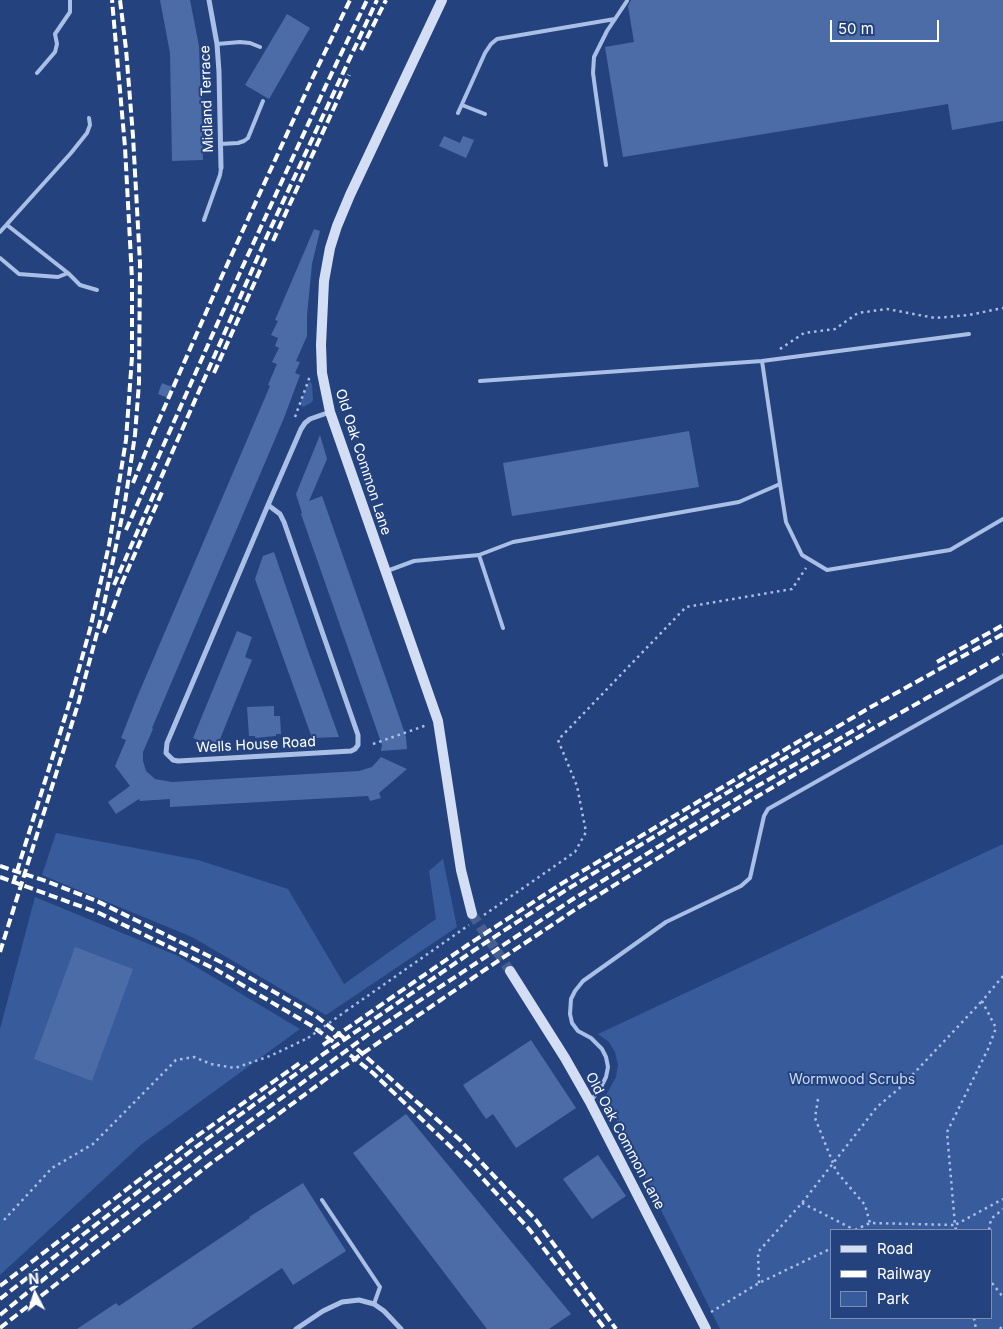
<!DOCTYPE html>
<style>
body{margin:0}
#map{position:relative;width:1003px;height:1329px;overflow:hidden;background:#24437e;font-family:Inter,sans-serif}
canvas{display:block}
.legend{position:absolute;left:830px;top:1229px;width:162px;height:90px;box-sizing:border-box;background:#24437e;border:1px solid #7c8eb2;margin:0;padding:6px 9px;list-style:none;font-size:15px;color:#fff}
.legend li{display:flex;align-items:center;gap:10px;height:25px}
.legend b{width:25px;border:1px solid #7c8eb2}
.north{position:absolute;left:10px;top:1269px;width:50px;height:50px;-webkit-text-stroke:4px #24437e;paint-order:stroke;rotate:355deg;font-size:14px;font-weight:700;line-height:20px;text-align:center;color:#fff}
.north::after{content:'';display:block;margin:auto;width:18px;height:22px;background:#fff;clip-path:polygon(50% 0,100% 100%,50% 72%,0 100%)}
.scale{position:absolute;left:830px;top:20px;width:109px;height:22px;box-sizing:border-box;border:2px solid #fff;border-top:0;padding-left:6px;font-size:15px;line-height:18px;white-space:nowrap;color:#fff;-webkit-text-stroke:4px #24437e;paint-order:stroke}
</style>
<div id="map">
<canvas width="1003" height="1329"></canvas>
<ul class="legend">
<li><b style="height:6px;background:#d3def5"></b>Road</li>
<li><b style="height:6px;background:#fff"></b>Railway</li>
<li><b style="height:14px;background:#385b9b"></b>Park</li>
</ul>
<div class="north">N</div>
<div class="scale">50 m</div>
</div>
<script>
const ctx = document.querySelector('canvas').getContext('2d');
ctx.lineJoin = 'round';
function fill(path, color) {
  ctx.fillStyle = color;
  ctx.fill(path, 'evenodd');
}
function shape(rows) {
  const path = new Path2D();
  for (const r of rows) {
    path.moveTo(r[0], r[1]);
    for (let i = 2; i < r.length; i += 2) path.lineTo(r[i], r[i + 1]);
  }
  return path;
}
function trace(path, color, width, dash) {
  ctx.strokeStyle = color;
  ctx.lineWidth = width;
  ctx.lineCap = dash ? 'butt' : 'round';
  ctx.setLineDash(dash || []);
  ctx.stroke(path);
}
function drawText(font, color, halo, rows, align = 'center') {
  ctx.font = font + ' Inter,sans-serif';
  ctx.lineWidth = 4;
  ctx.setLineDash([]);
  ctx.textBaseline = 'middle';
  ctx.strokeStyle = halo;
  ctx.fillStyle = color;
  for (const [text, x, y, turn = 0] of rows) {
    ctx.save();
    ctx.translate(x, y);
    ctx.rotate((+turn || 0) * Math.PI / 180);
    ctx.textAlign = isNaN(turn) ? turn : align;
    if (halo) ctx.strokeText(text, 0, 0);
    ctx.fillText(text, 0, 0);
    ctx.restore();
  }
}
fill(shape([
 [310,382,312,384,313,400,311,403,303,407,300,404,308,383],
 [56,833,198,860,288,889,344,984,436,919,429,871,443,859,457,927,326,1015,192,937,42,875],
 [1003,844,1003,1329,720,1329,605,1097,616,1077,618,1065,615,1052,609,1042,598,1034],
 [832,1230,992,1230,992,1318,832,1318],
 [35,897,178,956,300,1029,142,1144,0,1275,0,1029]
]), '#385b9b');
fill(shape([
 [160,0,190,0,199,46,203,160,172,161,170,53],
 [631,0,1003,0,1003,121,952,130,948,104,623,157,605,47,634,42,628,6],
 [287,14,310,28,269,99,245,85],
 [444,136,460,143,463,136,474,140,466,158,439,146],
 [314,229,320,231,312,264,307,315,307,336,296,361,300,362,295,373,300,375,284,418,152,728,153,729,143,752,143,761,146,771,155,779,172,782,359,771,372,767,381,757,407,769,379,793,381,798,370,801,368,796,170,807,170,799,140,801,139,799,116,814,108,802,130,786,115,766,126,740,121,738,138,695,270,386,268,385,277,364,272,362,279,348,275,346,278,338,271,335,278,321,275,320],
 [162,383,172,387,168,398,158,394],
 [689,431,699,487,512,516,503,463],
 [320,435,327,459,309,501,322,496,400,719,406,737,407,749,381,751,382,745,301,514,302,513,296,494],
 [274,552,308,651,339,737,312,738,255,579,263,556],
 [237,631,252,637,245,657,252,660,218,744,210,740,209,744,193,738],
 [274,706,274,716,280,716,281,734,276,734,276,736,255,738,255,736,249,736,247,707],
 [75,947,133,969,92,1081,34,1059],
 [531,1040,576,1108,516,1148,493,1114,486,1119,463,1085],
 [406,1114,571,1314,549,1329,487,1329,353,1153],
 [598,1155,626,1196,592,1219,563,1179],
 [303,1183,346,1251,293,1285,282,1268,191,1329,77,1329,116,1303,119,1306,250,1218,249,1217]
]), '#4c6ca7');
trace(shape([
 [472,914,510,971]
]), '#455f91', 10, [10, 5]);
trace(shape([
 [780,349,804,333,835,329,858,313,887,309,935,318,969,315,1003,308],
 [295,417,310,376],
 [373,744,427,725],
 [484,915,575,852,586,832,577,786,558,740,686,607,792,589,806,568],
 [346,1011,469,925],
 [818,1099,815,1118,833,1163,836,1171,865,1205,870,1223],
 [802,1203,855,1230],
 [4,1220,52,1168,93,1144,176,1060,194,1057,211,1064,235,1068,270,1056,308,1038],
 [855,1230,870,1223,955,1225,947,1132,988,1049,996,1028,982,1001,1003,976],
 [956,1230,955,1225,1003,1199],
 [989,1230,991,1219,1003,1209],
 [759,1283,758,1252,802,1203,877,1107,902,1086,982,1001],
 [992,1283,1003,1297],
 [711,1312,759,1283,832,1248],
 [974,1318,976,1329],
 [1000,1329,1003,1325]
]), '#a9bfe6', 2.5, [2.5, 4]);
trace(shape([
 [217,44,240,42,250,43,260,47],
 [37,73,55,52,57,44,55,34,70,12,70,0],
 [462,105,485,114],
 [458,113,485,53,491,44,497,39,615,19],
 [220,144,238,143,244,141,248,138,263,101],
 [606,165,596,95,593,73,594,57,607,31,627,1],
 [204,220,220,175,221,168],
 [7,225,68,273,80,285,97,290],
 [0,232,71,153,87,133,90,125,89,118],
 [0,258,19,274,58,277,68,273],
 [762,361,780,484],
 [480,381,762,361,969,334],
 [479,555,513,542,739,502,780,484,786,522,802,555,827,570,950,550,1003,519],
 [387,571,414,561,479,555,503,628],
 [591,1101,602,1085,606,1077,608,1067,606,1057,602,1049,591,1038,578,1031,572,1023,570,1014,571,999,575,991,583,981,666,922,741,886,750,878,764,816,768,809,1003,676],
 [322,1200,380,1287,374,1304]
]), '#a9bfe6', 4);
trace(shape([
 [209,0,217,44,219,72,221,168],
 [268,505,280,514,284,522,358,735,358,745,355,749,351,751,178,761,173,760,166,753,167,743,268,505,301,429,305,423,310,419,330,412],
 [296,1329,323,1311,342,1302,359,1300,374,1304,384,1311,401,1329]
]), '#a9bfe6', 5);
trace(shape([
 [442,0,350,195,337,226,330,248,324,281,321,345,322,373,330,412,438,721,461,870,472,914],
 [510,971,565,1058,590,1102,706,1329]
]), '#d3def5', 10);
trace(shape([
 [361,50,386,0],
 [273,241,349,75],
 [214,373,266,257],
 [133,483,155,429,222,276,313,77,350,0],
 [126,530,242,268,328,81,367,0],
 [114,585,267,236,377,0],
 [104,633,122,583,163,490],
 [937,662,1003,625],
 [0,866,46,881,97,901,231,967,316,1016,344,1038],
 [0,877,99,913,215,969,312,1026,335,1043],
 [13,884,70,701,90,629,109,545,126,440,132,357,132,279,125,147,112,0],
 [0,952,79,701,102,614,125,502,135,435,139,383,140,263,133,136,126,49,120,0],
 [323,1045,469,944,561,884,816,731],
 [357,1049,460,1140,536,1220,616,1329],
 [350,1055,373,1073,473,1168,529,1229,605,1329],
 [0,1286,190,1141,301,1062],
 [0,1299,196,1147,322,1055,473,951,566,890,748,780,869,708,1003,634],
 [0,1315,93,1239,202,1156,369,1034,573,899,754,788,870,721],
 [0,1328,210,1164,337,1071,486,969,576,909,758,796,879,725,1003,655]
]), '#fff', 4, [9, 4]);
trace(shape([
 [308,1038,346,1011]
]), '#a9bfe6', 2.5, [2.5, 4]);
drawText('14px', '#fff', '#24437e', [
 ["Midland Terrace",207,99,-92],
 ["Old Oak Common Lane",363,462,72],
 ["Wells House Road",256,745,-3],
 ["Old Oak Common Lane",625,1141,62]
]);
drawText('14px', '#cddbf5', '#24437e', [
 ["Wormwood Scrubs",852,1080]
]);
</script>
